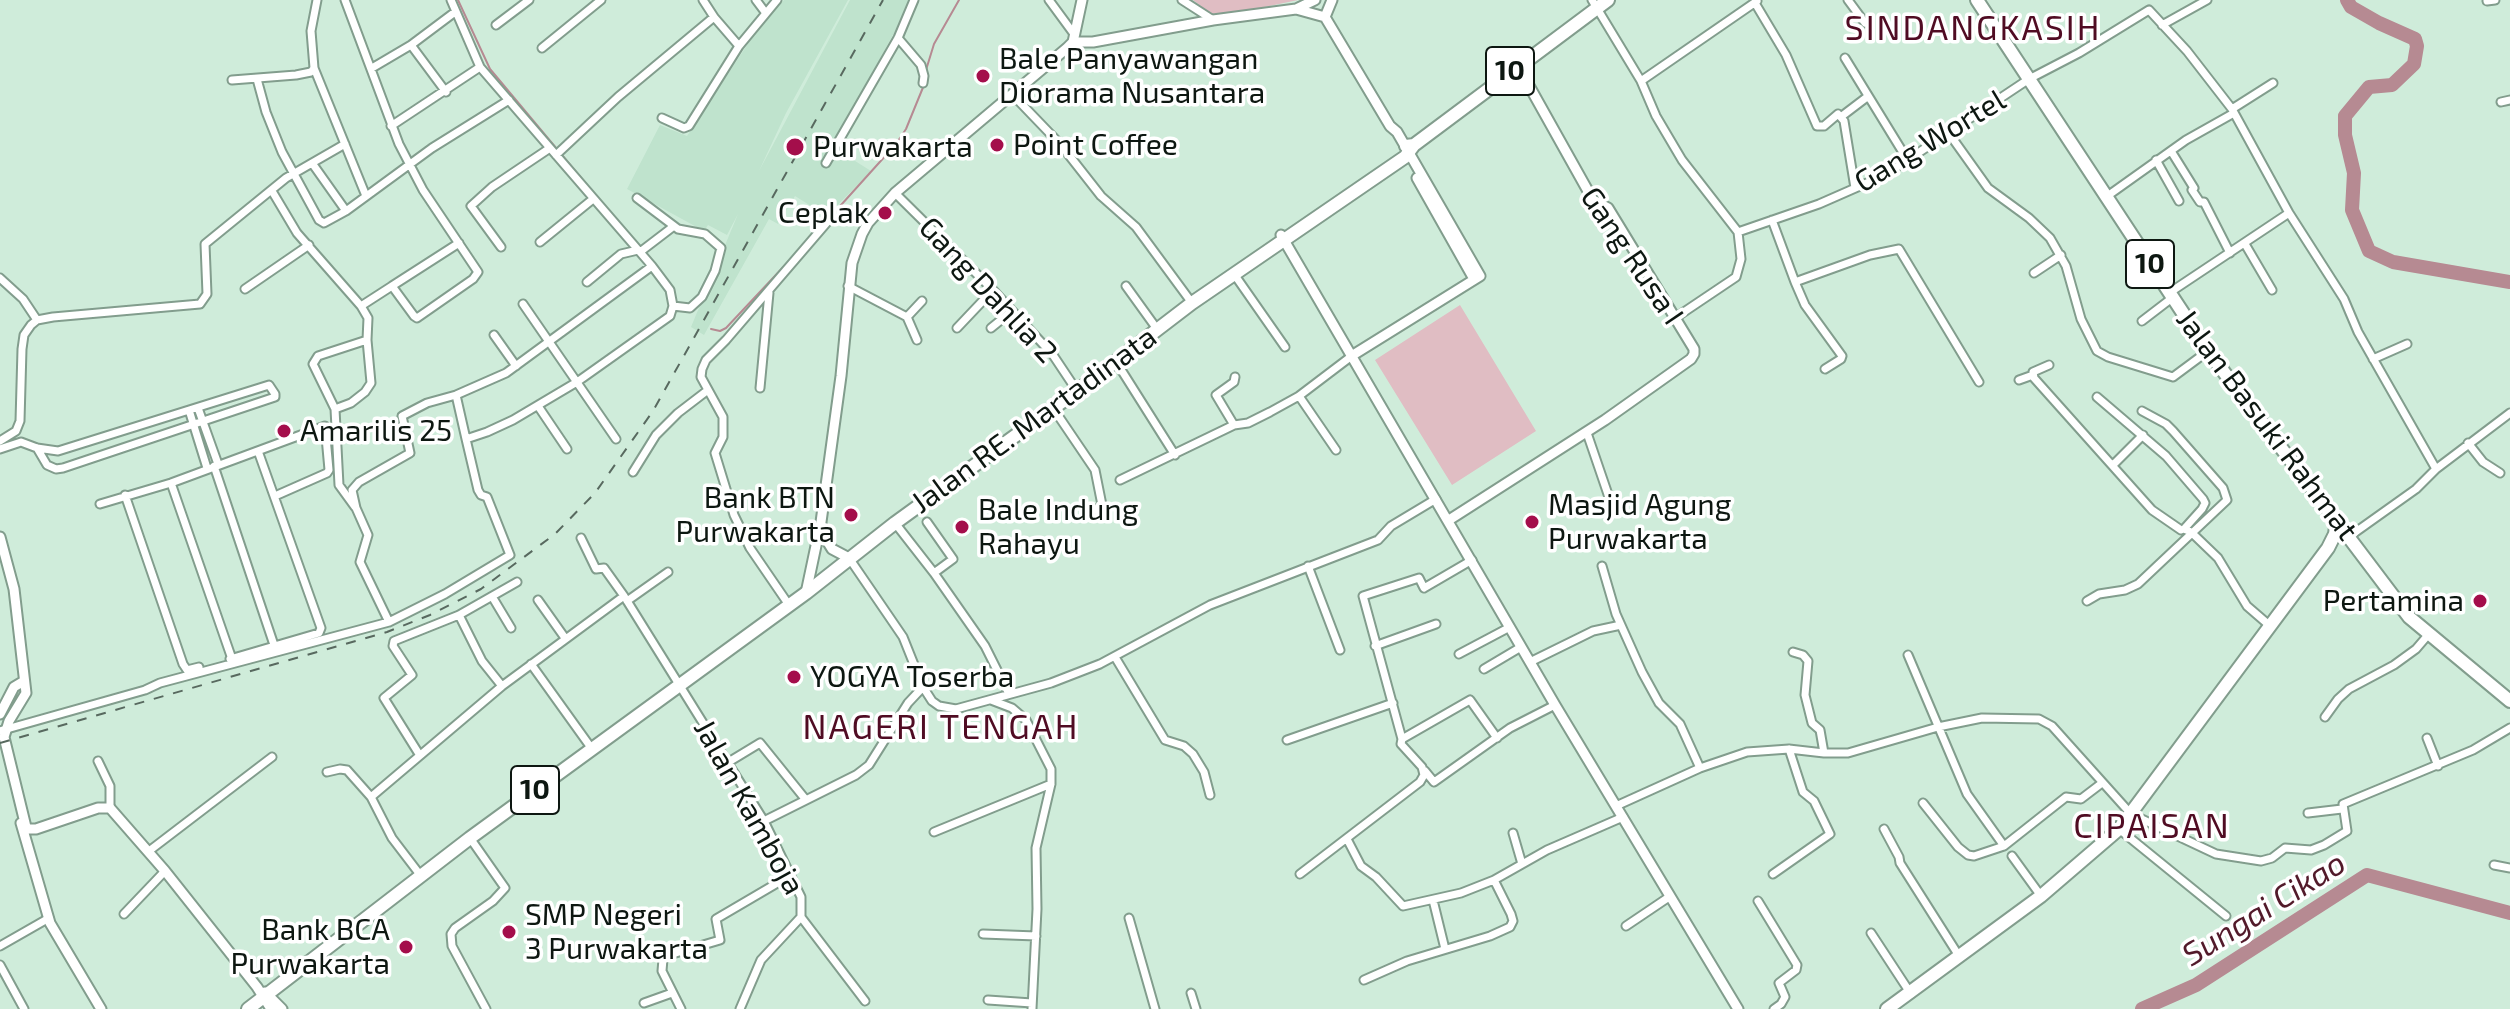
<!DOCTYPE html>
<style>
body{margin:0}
canvas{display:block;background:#cfecda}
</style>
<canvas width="2510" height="1009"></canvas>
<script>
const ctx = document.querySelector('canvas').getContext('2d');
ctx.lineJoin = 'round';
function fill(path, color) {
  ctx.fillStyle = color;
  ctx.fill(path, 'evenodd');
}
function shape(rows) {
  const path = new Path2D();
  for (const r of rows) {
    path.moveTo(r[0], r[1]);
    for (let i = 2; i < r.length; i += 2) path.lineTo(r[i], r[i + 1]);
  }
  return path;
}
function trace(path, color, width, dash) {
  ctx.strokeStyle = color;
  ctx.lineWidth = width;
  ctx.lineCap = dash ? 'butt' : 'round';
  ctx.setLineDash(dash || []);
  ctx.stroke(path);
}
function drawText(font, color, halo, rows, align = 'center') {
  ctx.font = font + ' "Exo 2",sans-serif';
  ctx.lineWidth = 7;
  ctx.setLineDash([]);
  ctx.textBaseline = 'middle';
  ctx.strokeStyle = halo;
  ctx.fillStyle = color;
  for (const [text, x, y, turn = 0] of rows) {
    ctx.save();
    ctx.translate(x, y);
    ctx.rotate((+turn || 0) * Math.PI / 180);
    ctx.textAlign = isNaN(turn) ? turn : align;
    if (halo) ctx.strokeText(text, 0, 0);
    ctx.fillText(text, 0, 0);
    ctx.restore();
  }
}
fill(shape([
 [784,0,848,0,786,113,759,171,850,0,912,0,837,137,849,144,844,154,871,171,827,216,795,196,778,224,769,219,704,335,691,327,738,214,727,235,708,225,704,231,627,189,660,125,687,136,757,30]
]), '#bfe3cd');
fill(shape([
 [1193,0,1298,0,1241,12,1211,14],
 [1460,305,1536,431,1452,485,1375,360]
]), '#e0bdc3');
trace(shape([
 [458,0,490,69,602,203],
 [926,70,934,44,959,0],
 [832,215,896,144,906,129,924,85],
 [674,292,676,303],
 [711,329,720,331,726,328,789,261]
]), '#b68a92', 2);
trace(shape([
 [2347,0,2351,7,2379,23,2415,39,2417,46,2414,64,2392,85,2369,87,2345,116,2345,135,2354,173,2352,210,2369,251,2393,262,2510,282],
 [2142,1009,2196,985,2367,875,2510,913]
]), '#b68a92', 14);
const street = shape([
 [317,0,311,31,314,68,366,196],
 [345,0,399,144,423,190,478,272,473,279,417,318,414,316,392,286,361,306],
 [451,0,480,67,652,266,670,290,673,306,670,316,577,382,513,420,487,432,466,439,456,395],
 [703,0,714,17],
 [756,0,765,12],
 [1049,0,1074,34],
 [1182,0,1213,20],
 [1592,0,1641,81,1656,116,1682,160,1738,232,1741,259,1736,277,1675,318],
 [1848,0,1865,23],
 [2487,1,2495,0],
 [1755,3,1786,55,1817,126,1824,126,1838,114,1844,121,1855,188],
 [496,25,529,0],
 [2162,25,2207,0],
 [898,38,921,65,924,76,923,83],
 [411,45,446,92],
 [542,48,601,0],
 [1845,58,1907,159],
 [372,68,411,45,455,12],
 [257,79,266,112,282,152,319,220,324,223,346,211,432,148,509,100],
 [232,80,296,75,311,72,314,68],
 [1641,81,1757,1],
 [1012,94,1061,145,1101,196,1136,227,1192,303],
 [2501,102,2510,100],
 [2232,109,2273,83],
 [1842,116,1867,97],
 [662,118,684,128,689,126,739,46,777,0],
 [391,126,480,67],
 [1948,132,1988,188,2029,218,2050,238,2066,266,2081,319,2097,351,2108,357,2173,377,2208,351],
 [2171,151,2194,188,2192,190,2200,202,2204,202,2230,253],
 [556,155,618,97,714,17,739,46],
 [2156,160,2179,201],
 [312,163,346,211],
 [826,163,898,38,914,0],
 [272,191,297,233,361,306,368,318,367,340,318,356,313,364,335,409,339,485,355,507],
 [895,193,993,290,1053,355,1077,391],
 [2106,197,2186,140,2234,113],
 [637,198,678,229,705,234,721,248,715,271,702,297,690,308,673,306],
 [1772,220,1795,282,1870,255,1899,249,1979,382],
 [1738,232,1819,204,1885,175,2029,79,2079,53,2149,10,2187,51,2232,109,2289,213,2344,299,2358,332,2436,469,2416,489,2350,536],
 [540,242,593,199],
 [2245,244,2272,290],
 [501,247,471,206,492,187,550,148],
 [640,252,674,226],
 [2034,273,2061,255],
 [1234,274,1285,347],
 [0,278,23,299,37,320],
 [587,282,621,254,638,250],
 [1795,282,1805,305,1842,356,1841,359,1825,369],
 [392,286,459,243],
 [848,286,907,317,917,340],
 [1126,286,1157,329],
 [245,289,309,245],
 [2169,293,2289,213],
 [523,304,616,439],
 [907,317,922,301],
 [2142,321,2172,298],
 [957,328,993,290],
 [991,328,1012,311],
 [494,335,516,366],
 [2373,359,2407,344],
 [1115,360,1175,455],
 [2049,365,2033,372,2034,378,2152,510,2181,530,2184,529,2191,532,2218,558,2247,606,2269,625],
 [2019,380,2033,375],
 [760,388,769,293],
 [1299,396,1336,450],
 [2097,397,2166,456,2203,499,2205,503,2202,509,2184,529],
 [538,406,567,449],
 [198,408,218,464],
 [1053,408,1095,470,1102,505,1089,514],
 [335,409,351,403,365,392,371,383,367,340],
 [189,410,207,468],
 [1234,425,1216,395,1234,382,1235,377],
 [1587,433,1613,509],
 [0,441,16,431,20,421,22,349,24,335,31,325,37,320,53,317,200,304,207,294,205,244,286,178,345,144],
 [2468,443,2483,462,2500,473],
 [0,449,21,442,37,448,58,451,269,385,275,394,275,397,63,468,56,469,47,465,37,448],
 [2113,465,2143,435],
 [214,466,274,645],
 [2436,469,2510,413],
 [633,472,656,435,678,413,708,390],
 [1120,480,1234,425,1248,423,1270,412,1299,396,1353,355],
 [171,483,232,659],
 [125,495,183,664,187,670,199,667],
 [100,504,171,483,325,426,329,470,327,473,275,496],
 [927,522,953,559,934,573,985,646,1009,694],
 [895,523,934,573],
 [581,538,596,569,604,568,624,596],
 [849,558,903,637,923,687,932,701,939,706,956,709,1051,683,1100,664,1210,605,1378,540,1391,526,1436,499],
 [1308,566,1340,650],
 [1602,566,1616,614,1642,672,1659,703,1680,724,1700,768],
 [493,598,511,628],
 [538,600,565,638],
 [627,601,668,572],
 [2087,601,2099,594,2125,590,2138,584,2227,500,2223,488,2173,431,2166,424,2142,411],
 [789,605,750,548,734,515,715,453,723,437,723,417,701,377,702,369,706,360,726,340,830,219],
 [459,615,482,661,502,686],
 [389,622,360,562,368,535,356,508,352,490,359,482,410,453,402,416,427,403,456,395,506,373,652,266],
 [1375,646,1436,624],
 [1793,652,1803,655,1808,661,1805,695,1812,723,1820,730,1824,753],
 [1459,654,1510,627],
 [1908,655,1967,794,2004,846],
 [1115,657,1165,740,1184,746,1193,754,1204,772,1210,795],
 [230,659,319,633,321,628,258,451],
 [1530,662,1593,631,1621,625],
 [531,664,592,749],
 [1484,669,1521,647],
 [991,700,1012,708,1026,720,1051,769,1051,784,1036,848,1037,909,1032,1009],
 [2325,717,2338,699,2349,689,2394,665,2416,649,2428,635],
 [0,731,145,690,160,683,389,622,445,594,510,555,487,497,481,495,478,490,466,439],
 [2427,738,2438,766],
 [1402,739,1470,700,1497,738],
 [1287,740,1393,703],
 [419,754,384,698,412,675,393,646,394,641,459,615,517,582],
 [98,761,110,786,110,808],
 [727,763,760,743,806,800],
 [1425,771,1434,782,1510,728,1555,705],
 [327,772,340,769,347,770,371,797],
 [1923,803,1958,847,1968,855,1974,856,2004,846,2066,797,2081,799,2102,783],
 [1616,806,1700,768,1747,752,1789,749,1824,753,1848,753,1938,727,1982,718,2039,719,2052,726,2131,814,2216,854,2261,861,2272,858,2285,848,2311,850,2324,845,2347,831,2343,804,2473,750,2510,728],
 [2308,813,2342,809],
 [764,821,856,775,869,765,908,703,923,687],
 [1884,829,1899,857,1900,863,1959,956],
 [2119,829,2226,916],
 [934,832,1051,784],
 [1513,833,1522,864],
 [470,838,505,888,493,901,455,928,451,934,452,946,486,1009],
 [1347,839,1361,866,1376,877,1403,906,1461,893,1494,880],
 [149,851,272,757],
 [2012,856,2041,896],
 [2494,865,2510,868],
 [1300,874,1420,782,1424,775,1422,767,1401,744,1402,739,1363,596,1419,578,1424,588,1472,560],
 [1773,874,1830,834,1814,801,1803,792,1789,749],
 [421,876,392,838,371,797,502,686,624,596,764,821,801,897,801,917,761,960,740,1009],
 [1433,900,1445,949],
 [1758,901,1797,965,1796,970,1779,983,1785,997,1781,1004,1774,1009],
 [124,914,165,871],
 [801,917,865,1001],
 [1129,918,1155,1009],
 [1626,926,1669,897],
 [1871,933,1911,994],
 [983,934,1036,936],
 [0,946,49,918],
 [0,965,24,1009],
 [1364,980,1407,961,1490,936,1510,927,1513,921,1511,914,1494,880,1547,850,1623,817],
 [1191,993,1196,1009],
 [988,1000,1032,1003],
 [644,1003,672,993],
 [681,1009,662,971,663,959,669,955,720,940,716,919,791,875]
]);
const secondary = shape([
 [1296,9,1325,17,1390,126,1397,132,1480,276,1353,355],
 [1325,17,1332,0],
 [1073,42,1093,42,1213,20,1296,9,1315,0],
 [1417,178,1474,279],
 [1281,235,1555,705,1738,1009],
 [1449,520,1605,420,1691,359,1694,354,1694,349,1608,208,1593,200,1518,66],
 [822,526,824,536,832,549,849,558],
 [0,537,14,589,26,693,9,721,4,737,26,827,29,829,36,829],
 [806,593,821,522,841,376,852,263,862,234,868,223,895,193,1067,48,1073,42,1082,0],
 [0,714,14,687,24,681],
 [21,823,50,923,101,1009],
 [36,829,98,808,110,808,165,871,257,987,271,1009],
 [265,992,282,1009]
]);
const highway = shape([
 [1977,0,2208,351,2409,617,2510,701],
 [1406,146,1414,145,1608,0],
 [248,1009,470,838,806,593,895,523,1077,391,1192,303,1405,157,1414,145],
 [1887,1009,2041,896,2119,829,2328,548,2335,534,2337,519]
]);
trace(street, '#829d8d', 11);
trace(secondary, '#829d8d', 13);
trace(highway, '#829d8d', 16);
trace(street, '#fff', 7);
trace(secondary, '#fff', 9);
trace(highway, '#fff', 12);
trace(shape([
 [0,743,387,632,430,615,481,589,555,534,595,493,653,411,883,0]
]), '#58695f', 2, [10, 10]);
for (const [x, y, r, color] of [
 [983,76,8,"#a40e4b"],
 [997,145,8,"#a40e4b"],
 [795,147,10,"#a40e4b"],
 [885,213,8,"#a40e4b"],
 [284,431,8,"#a40e4b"],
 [851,515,8,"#a40e4b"],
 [1532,522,8,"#a40e4b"],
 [962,527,8,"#a40e4b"],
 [2480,601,8,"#a40e4b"],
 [794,677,8,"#a40e4b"],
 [509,932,8,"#a40e4b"],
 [406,947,8,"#a40e4b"]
]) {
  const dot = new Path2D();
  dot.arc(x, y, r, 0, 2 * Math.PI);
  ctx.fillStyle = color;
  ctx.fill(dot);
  trace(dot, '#fff', 3);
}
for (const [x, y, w] of [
 [1510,71,48],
 [2150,264,48],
 [535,790,48]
]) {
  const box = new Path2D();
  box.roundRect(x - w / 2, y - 24, w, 48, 6);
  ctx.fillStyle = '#fff';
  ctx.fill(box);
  trace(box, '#0d1711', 2);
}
drawText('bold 28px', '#0d1711', null, [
 ["10",1510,71],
 ["10",2150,264],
 ["10",535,790]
]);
drawText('30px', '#0d1711', '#fff', [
 ["Bale Panyawangan",999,59],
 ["Diorama Nusantara",999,93],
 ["Point Coffee",1013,145],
 ["Purwakarta",813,147],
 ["Ceplak",869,213,"right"],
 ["Amarilis 25",300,431],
 ["Bank BTN",835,498,"right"],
 ["Purwakarta",835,532,"right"],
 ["Masjid Agung",1548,505],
 ["Purwakarta",1548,539],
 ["Bale Indung",978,510],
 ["Rahayu",978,544],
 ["Pertamina",2464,601,"right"],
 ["YOGYA Toserba",810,677],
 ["SMP Negeri",525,915],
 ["3 Purwakarta",525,949],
 ["Bank BCA",390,930,"right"],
 ["Purwakarta",390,964,"right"]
], 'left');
drawText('30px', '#0d1711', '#fff', [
 ["Gang Wortel",1930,141,-31],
 ["Gang Rusa I",1632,256,56],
 ["Gang Dahlia 2",988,290,47],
 ["Jalan RE. Martadinata",1034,420,-36],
 ["Jalan Basuki Rahmat",2267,425,53],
 ["Jalan Kamboja",749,807,61]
]);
drawText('italic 32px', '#521a2a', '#fff', [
 ["Sungai Cikao",2264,909,-32]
]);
ctx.letterSpacing = '2px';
drawText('34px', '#500c23', '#fff', [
 ["SINDANGKASIH",1973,29],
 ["NAGERI TENGAH",941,728],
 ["CIPAISAN",2152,827]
]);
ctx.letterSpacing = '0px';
</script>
